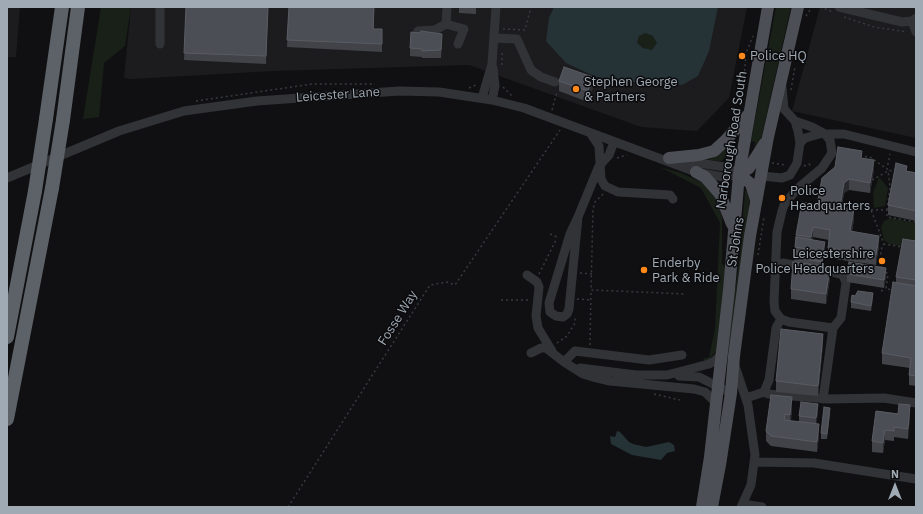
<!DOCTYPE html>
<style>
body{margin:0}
#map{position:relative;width:923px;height:514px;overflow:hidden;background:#101012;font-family:"IBM Plex Sans",sans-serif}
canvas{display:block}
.frame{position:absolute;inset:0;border:8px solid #a0aab4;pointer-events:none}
.north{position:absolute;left:875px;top:466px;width:40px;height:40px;-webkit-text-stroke:3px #0b0b0d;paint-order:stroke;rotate:0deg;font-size:11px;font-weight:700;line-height:16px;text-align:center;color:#a0aab4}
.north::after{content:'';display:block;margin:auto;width:14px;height:18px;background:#a0aab4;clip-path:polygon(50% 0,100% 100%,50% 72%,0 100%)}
</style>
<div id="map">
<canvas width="923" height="514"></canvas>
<div class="frame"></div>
<div class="north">N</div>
</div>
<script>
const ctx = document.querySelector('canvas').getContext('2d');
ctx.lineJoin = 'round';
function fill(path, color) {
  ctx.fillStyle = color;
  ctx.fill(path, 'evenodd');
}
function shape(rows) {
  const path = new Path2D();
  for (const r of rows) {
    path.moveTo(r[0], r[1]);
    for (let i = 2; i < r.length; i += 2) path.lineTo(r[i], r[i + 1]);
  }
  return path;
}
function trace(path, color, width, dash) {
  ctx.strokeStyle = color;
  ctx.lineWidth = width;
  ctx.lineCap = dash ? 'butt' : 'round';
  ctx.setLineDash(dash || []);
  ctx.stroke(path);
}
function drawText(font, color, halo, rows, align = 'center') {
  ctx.font = font + ' "IBM Plex Sans",sans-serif';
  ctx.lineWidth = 3;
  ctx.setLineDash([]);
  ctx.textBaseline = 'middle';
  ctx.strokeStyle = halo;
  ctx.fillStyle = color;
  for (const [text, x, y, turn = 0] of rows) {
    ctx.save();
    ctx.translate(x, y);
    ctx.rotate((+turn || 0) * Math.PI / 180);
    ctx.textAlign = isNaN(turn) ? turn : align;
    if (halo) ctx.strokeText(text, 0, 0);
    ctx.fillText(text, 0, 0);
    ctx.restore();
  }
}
fill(shape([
 [7,7,20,7,16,57,7,57],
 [131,7,747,7,729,98,697,131,641,127,469,65,273,71,132,79,124,78],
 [820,7,916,7,916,138,792,111]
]), '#1c1c1f');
fill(shape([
 [101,7,131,7,125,46,104,63,99,117,83,119],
 [776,7,791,7,760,143,754,151,755,142,751,141],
 [645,33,653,36,657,43,652,50,643,48,637,43,639,36],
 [732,143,728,159,724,158,722,161,708,160,723,151],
 [660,167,681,173,701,182,715,196,722,217,722,263,726,268,716,352,705,362,703,359,709,357,715,329,720,223,701,188],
 [879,177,888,188,885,206,874,208,873,193],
 [745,191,747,191,749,197,750,210,728,356,725,356,740,256],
 [891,218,916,223,916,249,890,244,884,240,881,227,884,221]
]), '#182018');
fill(shape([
 [554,7,718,7,709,51,698,76,682,85,660,82,628,82,596,77,566,63,546,41,549,18],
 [645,33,653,36,657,43,652,50,643,48,637,43,639,36],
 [617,431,620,432,629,442,633,444,646,447,669,442,674,445,675,451,667,453,661,460,632,455,611,444,610,436,615,437]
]), '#253236');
trace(shape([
 [820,7,833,12],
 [806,16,812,7],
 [844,17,874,27,907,32],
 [503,29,525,30,531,7],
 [502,53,502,67],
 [503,87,512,96],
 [469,88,478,84],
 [791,90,795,66],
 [743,91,746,53,753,36],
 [196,101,312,84,375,84],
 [552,110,557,92],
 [860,156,870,157,887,169,890,154],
 [617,158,627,155],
 [729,160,733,147],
 [772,163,786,165],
 [804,166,809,164,812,167],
 [911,172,916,173],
 [872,180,888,171,895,170],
 [603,194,595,202,593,209,591,290,686,294],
 [842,206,871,210,884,244,902,247],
 [871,210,887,210,887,217,916,222],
 [887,210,890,188,888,170],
 [550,234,557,237],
 [758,255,764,217],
 [882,268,879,265,882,246,884,244],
 [886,272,888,274,886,289,894,290],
 [580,273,592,274],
 [539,274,557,238],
 [881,291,886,289],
 [577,299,591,300],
 [501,300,529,300],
 [557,343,567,336,575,323,575,316],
 [590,345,591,290],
 [654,394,680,400],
 [288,507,430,285,447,282,455,285,560,130]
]), '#373a3e', 1.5, [2, 3]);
trace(shape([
 [839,7,902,22,912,21,916,18],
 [912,21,916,32],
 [446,24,447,7],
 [418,31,435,30,446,24,464,29,458,44],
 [494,38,517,39,531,70,541,77,555,82],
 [160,44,160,7],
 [482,98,492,64,496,7],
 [492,100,495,86,493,68],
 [795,121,812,127,825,134,830,140,832,153,822,168,796,190,784,205,782,211,777,232,774,302,775,311,781,319,789,322,833,328],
 [591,134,599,146,601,179,605,186,618,192,670,195,673,199],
 [825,134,844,134,916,152],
 [800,143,805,138,823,133],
 [679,160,725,167,739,174],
 [761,176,782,178,790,175,797,163,800,143,798,131,795,121,784,109,782,87],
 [7,178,119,131,184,111,257,101,399,91,439,92,492,100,524,108,696,172,723,177,739,174],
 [578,217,569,309,567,314,563,317,556,316,550,312,549,303,570,234,578,217,599,166,609,155,614,142],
 [777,265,783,263,805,267],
 [817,268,843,275,846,283,841,318,833,328,823,399],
 [527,275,537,282,539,287,536,316,538,328,552,351],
 [531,353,541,348,546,348,564,362,583,374,593,377,610,381,694,389,705,392,716,403],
 [564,362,575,351,649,360,682,355],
 [735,366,748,405,755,455,751,485,741,507],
 [580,368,636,375,667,375,709,364,716,360,722,353],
 [679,376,699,377,731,393],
 [764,392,768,394,828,399,884,398,916,403],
 [746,398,764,392,769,380,776,328,781,319],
 [755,462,814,463,916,479],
 [743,504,762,507]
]), '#313337', 9);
trace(shape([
 [669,158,699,155,714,151,726,140,748,115],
 [696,172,705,177,720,194,732,224],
 [739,174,749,168,765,143],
 [739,174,751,184,756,200],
 [702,507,710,457,729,290,739,174,768,7],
 [712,507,720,465,731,393,734,356,750,236,768,137,798,7]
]), '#4c5056', 12);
trace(shape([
 [46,119,62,7],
 [63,120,78,7],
 [7,337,35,191],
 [7,419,52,188]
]), '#5c6268', 14);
trace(shape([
 [52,188,63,120],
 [35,191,46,119]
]), '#5c6268', 14);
fill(shape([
 [186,7,268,7,266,64,184,60],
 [289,7,374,7,374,29,382,37,382,52,287,47],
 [459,7,476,7,476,14,459,13],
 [442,42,441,58,422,58,422,57,410,56,410,48],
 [559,81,593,87,588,102,559,91],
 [862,158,874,170,870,193,849,190,844,193,842,207,854,219,852,232,879,246,876,265,828,258,828,248,829,240,813,237,812,240,825,250,822,266,830,278,826,304,791,299,791,289,794,262,795,247,796,235,817,205],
 [907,171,916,173,916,221,888,215,888,205],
 [916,241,916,386,909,385,909,375,910,368,882,364,882,353,896,283,896,277],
 [847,274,886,276,884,288,847,282],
 [855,296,873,298,871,311,851,308,851,302],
 [823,344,818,396,776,392,776,381],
 [792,407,791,421,799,422,799,416,818,412,816,424,819,435,817,452,771,446,766,441,766,431],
 [876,411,910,415,908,439,894,437,894,441,885,440,883,453,872,452,872,441],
 [830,413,827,439,821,439,821,433]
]), '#414348');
fill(shape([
 [593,77,593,87,588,102,588,91],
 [874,160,874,170,870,193,870,183],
 [849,179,849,190,844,193,840,217,840,207,844,183],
 [854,209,854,219,850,242,850,231],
 [813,227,813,237,811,247,811,237],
 [879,236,879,246,876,265,876,255],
 [825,242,825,250,823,259,823,252],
 [830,267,830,278,826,304,826,294],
 [886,268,886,276,884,288,884,280],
 [873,293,873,298,871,311,871,306],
 [823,334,823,344,818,396,818,386],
 [792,397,792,407,790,425,790,415],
 [818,404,818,412,816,426,816,418],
 [910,405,910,415,908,439,908,429],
 [830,408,830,413,827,439,827,434],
 [819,424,819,435,817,452,817,442],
 [885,430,885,440,883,453,883,443]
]), '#292a2e');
const building = shape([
 [186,7,268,7,266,56,184,53,186,7],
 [289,7,374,7,373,29,382,29,382,44,287,40,289,7],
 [421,31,442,34,441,50,422,51,422,49,410,48,411,32,421,33,421,31],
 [564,67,593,77,588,91,559,81,564,67],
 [838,147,862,151,861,158,874,160,870,183,849,179,844,183,840,207,854,209,850,231,879,236,876,255,828,248,830,230,813,227,811,237,796,235,802,202,817,205,822,178,835,167,838,147],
 [896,163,907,166,906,171,916,173,916,211,888,205,896,163],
 [796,237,825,242,823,252,795,247,796,237],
 [903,239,916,241,916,280,896,277,903,239],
 [795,251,823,256,822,262,794,257,795,251],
 [793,262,830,267,826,294,791,289,793,262],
 [849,262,886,268,884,280,847,274,849,262],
 [893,282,916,286,916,376,909,375,911,358,882,353,893,282],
 [858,291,873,293,871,306,851,302,852,295,855,296,858,291],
 [781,329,823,334,818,386,776,381,781,329],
 [771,395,792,397,790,415,785,414,784,420,819,424,817,442,771,436,766,431,771,395],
 [801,402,818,404,816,418,799,416,801,402],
 [899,404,910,405,908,429,894,427,894,431,885,430,883,443,872,441,876,411,898,414,899,404],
 [824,407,830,408,827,434,821,433,824,407]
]);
fill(building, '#4b4e54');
trace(building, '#595c63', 1);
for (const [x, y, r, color] of [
 [742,56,4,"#ff891b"],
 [576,89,4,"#ff891b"],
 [782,198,4,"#ff891b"],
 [882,261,4,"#ff891b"],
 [644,270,4,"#ff891b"]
]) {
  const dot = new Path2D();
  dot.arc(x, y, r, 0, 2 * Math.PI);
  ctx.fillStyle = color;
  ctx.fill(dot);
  trace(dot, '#0b0b0d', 1.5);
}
drawText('13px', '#a0aab4', '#0b0b0d', [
 ["Police HQ",750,56],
 ["Stephen George",584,82],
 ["& Partners",584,97],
 ["Police",790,191],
 ["Headquarters",790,206],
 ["Leicestershire",874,254,"right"],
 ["Police Headquarters",874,269,"right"],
 ["Enderby",652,263],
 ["Park & Ride",652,278]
], 'left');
drawText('13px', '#a0aab4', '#0b0b0d', [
 ["Leicester Lane",338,95,-4],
 ["Narborough Road South",732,140,-81],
 ["St Johns",736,242,-81],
 ["Fosse Way",398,318,-58]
]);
</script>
